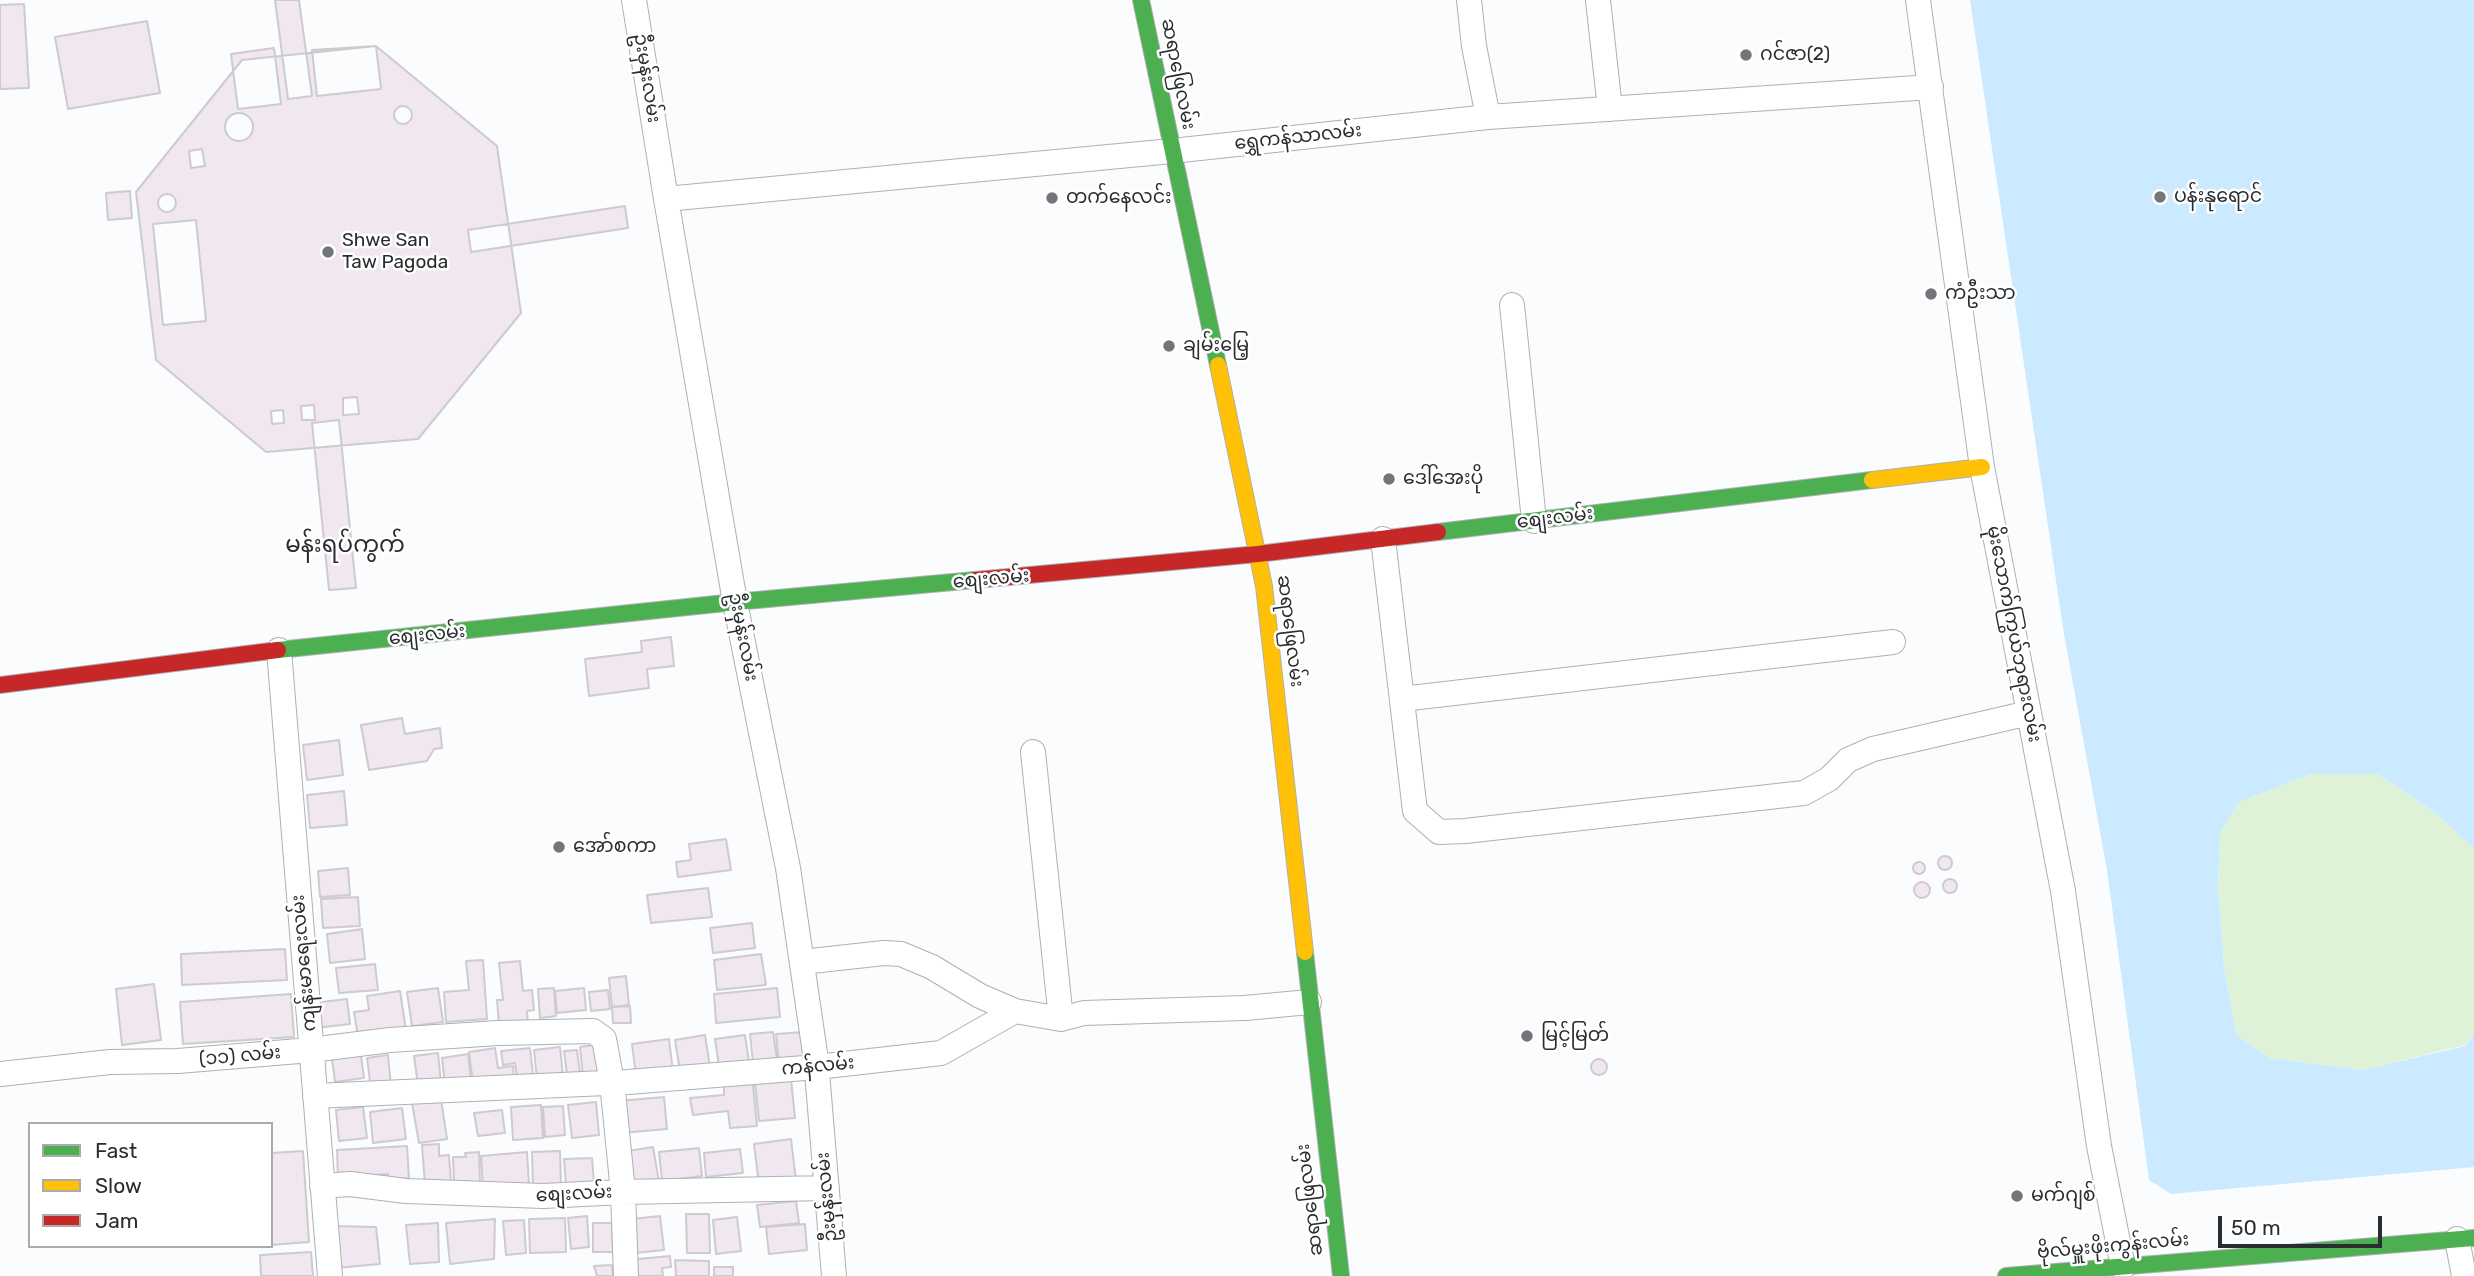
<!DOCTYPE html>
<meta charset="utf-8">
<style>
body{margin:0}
#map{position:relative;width:2474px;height:1276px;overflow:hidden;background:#fafcfe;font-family:Rubik,sans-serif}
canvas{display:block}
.legend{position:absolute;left:28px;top:1122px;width:245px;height:126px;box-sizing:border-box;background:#fff;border:2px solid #aaabac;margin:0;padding:9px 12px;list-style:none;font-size:21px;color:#2a2d30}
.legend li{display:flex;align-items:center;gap:14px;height:35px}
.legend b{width:35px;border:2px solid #aaabac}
.scale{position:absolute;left:2218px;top:1216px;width:164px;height:32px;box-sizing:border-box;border:4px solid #2a2d30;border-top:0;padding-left:9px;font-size:21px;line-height:24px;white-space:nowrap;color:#2a2d30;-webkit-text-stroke:5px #fff;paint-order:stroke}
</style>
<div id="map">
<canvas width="2474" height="1276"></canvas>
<ul class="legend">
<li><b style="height:9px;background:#4caf50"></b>Fast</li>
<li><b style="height:9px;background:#ffc107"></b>Slow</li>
<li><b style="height:9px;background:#c62828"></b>Jam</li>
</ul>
<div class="scale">50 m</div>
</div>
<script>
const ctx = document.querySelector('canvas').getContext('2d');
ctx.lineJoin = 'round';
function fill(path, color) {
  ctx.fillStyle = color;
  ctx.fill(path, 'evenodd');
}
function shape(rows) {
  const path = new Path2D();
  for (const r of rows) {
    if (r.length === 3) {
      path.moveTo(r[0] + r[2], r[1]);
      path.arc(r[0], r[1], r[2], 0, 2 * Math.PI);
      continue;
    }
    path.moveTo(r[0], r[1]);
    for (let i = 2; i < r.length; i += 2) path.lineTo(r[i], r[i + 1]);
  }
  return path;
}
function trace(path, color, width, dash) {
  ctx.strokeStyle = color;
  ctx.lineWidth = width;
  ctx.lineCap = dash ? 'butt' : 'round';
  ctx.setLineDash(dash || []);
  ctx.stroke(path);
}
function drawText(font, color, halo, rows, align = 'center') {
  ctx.font = font + ' Rubik,"Noto Sans Myanmar",sans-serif';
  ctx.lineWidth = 5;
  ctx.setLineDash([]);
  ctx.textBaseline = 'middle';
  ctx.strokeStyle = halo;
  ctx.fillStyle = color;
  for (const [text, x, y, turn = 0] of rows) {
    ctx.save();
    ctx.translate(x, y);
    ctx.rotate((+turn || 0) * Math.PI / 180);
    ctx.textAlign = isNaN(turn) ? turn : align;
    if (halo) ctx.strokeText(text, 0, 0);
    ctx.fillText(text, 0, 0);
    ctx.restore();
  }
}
fill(shape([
 [2311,774,2378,774,2438,815,2474,849,2474,1035,2465,1045,2362,1070,2269,1058,2236,1034,2224,966,2218,889,2220,832,2239,802]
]), '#ddf2d7');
fill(shape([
 [1970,0,2474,0,2474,849,2438,815,2378,774,2311,774,2239,802,2220,832,2218,889,2224,966,2236,1034,2269,1058,2362,1070,2465,1046,2474,1035,2474,1167,2171,1194,2149,1180,2107,870,2064,634]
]), '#cceaff');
const building = shape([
 [275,0,299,0,312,96,288,99,275,0],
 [24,4,29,88,0,89,0,5,24,4],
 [147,21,160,93,68,109,55,37,147,21],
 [376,46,381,89,317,96,312,50,376,46],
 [376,46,497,146,521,313,418,439,266,452,156,360,136,192,242,60,376,46],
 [274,48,281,104,238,109,231,54,274,48],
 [403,115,9],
 [239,127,14],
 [202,149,205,166,191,168,189,151,202,149],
 [130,191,132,218,108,220,106,193,130,191],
 [167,203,9],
 [625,206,628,228,471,252,468,230,625,206],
 [196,220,206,321,163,325,153,224,196,220],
 [357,397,359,414,343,415,343,398,357,397],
 [314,405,315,420,302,420,301,406,314,405],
 [283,410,284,423,272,424,271,411,283,410],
 [339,420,356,588,329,590,312,423,339,420],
 [671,637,674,666,647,669,649,688,589,696,585,659,642,652,641,641,671,637],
 [402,718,405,734,440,728,442,748,434,749,427,761,369,770,361,725,402,718],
 [339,740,343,775,307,780,303,745,339,740],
 [344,791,347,825,310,828,307,795,344,791],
 [726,839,731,870,678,877,676,862,691,860,689,844,726,839],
 [1945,863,7],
 [1919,868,6],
 [348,868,350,895,320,897,318,871,348,868],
 [1950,886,7],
 [1922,890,8],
 [708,888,712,917,651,923,647,895,708,888],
 [358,897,360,926,323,928,321,899,358,897],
 [752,923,755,948,713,953,710,928,752,923],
 [362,929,365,959,330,963,327,934,362,929],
 [285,949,287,980,182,985,181,954,285,949],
 [761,954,766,985,717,990,714,960,761,954],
 [483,960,487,1019,446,1022,444,992,469,990,466,961,483,960],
 [520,961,523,991,532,990,534,1010,527,1011,528,1027,499,1025,497,1000,503,1000,499,963,520,961],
 [375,964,378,990,339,993,336,968,375,964],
 [626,976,629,1005,612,1007,609,978,626,976],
 [154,984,161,1040,122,1045,116,989,154,984],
 [438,988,443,1022,412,1026,407,992,438,988],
 [554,988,556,1016,540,1018,538,989,554,988],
 [584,988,586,1010,557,1013,555,991,584,988],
 [777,988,780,1017,716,1023,714,994,777,988],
 [608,990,610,1009,591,1011,589,992,608,990],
 [400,991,406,1030,358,1037,354,1012,369,1010,367,996,400,991],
 [291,994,294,1037,183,1044,180,1002,291,994],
 [347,999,350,1024,316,1028,313,1003,347,999],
 [630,1006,631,1023,613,1023,612,1007,630,1006],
 [773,1032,777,1060,753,1063,750,1034,773,1032],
 [804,1032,806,1061,779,1064,776,1034,804,1032],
 [705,1035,710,1067,680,1071,675,1040,705,1035],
 [745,1035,749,1062,719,1066,715,1039,745,1035],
 [669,1039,673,1072,636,1076,632,1044,669,1039],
 [601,1044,604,1074,583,1076,580,1047,601,1044],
 [560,1047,563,1076,537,1079,534,1050,560,1047],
 [495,1048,498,1068,513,1066,514,1078,473,1084,469,1052,495,1048],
 [530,1048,533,1074,517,1076,515,1063,503,1065,501,1051,530,1048],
 [577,1050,580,1073,567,1075,564,1051,577,1050],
 [438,1053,441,1083,418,1085,414,1056,438,1053],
 [468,1054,471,1081,445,1085,442,1058,468,1054],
 [361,1055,364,1078,335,1082,332,1059,361,1055],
 [388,1055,391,1087,371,1089,367,1058,388,1055],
 [1599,1067,8],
 [752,1075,757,1126,730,1128,728,1111,693,1115,690,1098,724,1095,724,1078,752,1075],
 [791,1079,795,1118,759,1121,755,1083,791,1079],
 [664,1097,667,1129,621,1133,618,1101,664,1097],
 [441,1099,447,1139,419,1143,412,1103,441,1099],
 [596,1102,599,1135,572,1138,568,1105,596,1102],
 [541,1105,543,1138,513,1140,511,1107,541,1105],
 [563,1106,565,1135,545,1137,543,1107,563,1106],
 [363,1107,367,1138,339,1141,336,1110,363,1107],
 [402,1108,406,1139,373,1143,370,1112,402,1108],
 [502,1110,505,1133,478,1136,474,1113,502,1110],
 [791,1139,796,1180,759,1185,754,1144,791,1139],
 [439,1144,439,1156,449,1155,451,1182,425,1185,422,1145,439,1144],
 [407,1146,409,1178,388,1179,388,1174,338,1177,337,1150,407,1146],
 [653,1147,659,1182,627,1187,622,1152,653,1147],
 [699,1148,702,1176,662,1181,659,1152,699,1148],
 [740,1149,743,1173,706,1177,704,1153,740,1149],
 [303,1151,309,1242,271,1245,271,1153,303,1151],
 [560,1151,561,1185,533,1186,532,1152,560,1151],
 [479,1152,480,1183,454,1184,453,1157,466,1157,465,1153,479,1152],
 [527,1152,529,1185,483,1188,481,1156,527,1152],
 [592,1158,594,1183,566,1185,564,1159,592,1158],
 [796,1201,799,1223,760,1227,757,1205,796,1201],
 [686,1214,709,1214,710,1253,687,1253,686,1214],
 [587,1216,589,1247,571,1249,568,1218,587,1216],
 [660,1216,664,1250,636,1253,632,1219,660,1216],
 [737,1217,741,1251,716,1254,713,1220,737,1217],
 [565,1218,566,1252,530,1253,529,1219,565,1218],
 [495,1219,494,1259,450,1264,446,1223,495,1219],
 [524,1220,526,1253,506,1255,503,1221,524,1220],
 [438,1223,439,1262,410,1264,406,1225,438,1223],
 [593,1223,612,1223,613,1252,593,1252,593,1223],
 [805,1224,807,1250,769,1254,766,1227,805,1224],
 [330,1226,376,1227,380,1264,336,1268,330,1226],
 [311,1252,313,1276,261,1276,260,1255,311,1252],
 [670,1256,671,1267,662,1268,663,1276,629,1276,627,1260,670,1256],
 [675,1260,709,1261,709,1276,676,1276,675,1260],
 [612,1265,613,1276,597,1276,594,1266,612,1265],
 [714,1267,733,1267,733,1276,714,1276,714,1267]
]);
fill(building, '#f0e7f0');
trace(building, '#cccbcd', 2);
const street = shape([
 [634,0,666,199,735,602,788,868,816,1060,834,1276],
 [1469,0,1474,46,1488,117],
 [1598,0,1610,109],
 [1918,0,1982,467,2063,891,2099,1146,2123,1267],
 [666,199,1172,151,1488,117,1931,87],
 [1512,305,1534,521],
 [1383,539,1415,811,1439,832,1465,831,1804,793,1829,779,1848,760,1873,749,2029,713],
 [279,650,330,1276],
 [1402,699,1893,642],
 [1033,752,1061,1019],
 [802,962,884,953,901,954,932,967,980,996,1015,1011],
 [0,1074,110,1062,178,1061,311,1050,390,1040,498,1033,593,1031,604,1039,612,1082,623,1192,626,1276],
 [315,1096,628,1082,817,1067,941,1053,1015,1011,1061,1019,1084,1013,1245,1008,1309,1002],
 [322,1186,350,1184,406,1191,543,1196,623,1192,827,1188],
 [2457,1239,2464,1276]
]);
const fast = shape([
 [1141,0,1218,365],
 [1438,532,1872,480],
 [278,650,735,602,975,580],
 [1305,952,1341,1276],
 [2006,1276,2474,1238]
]);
const slow = shape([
 [1218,365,1264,586,1305,952],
 [1872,480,1982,467]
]);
const jam = shape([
 [975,580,1258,554,1438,532],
 [0,685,278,650]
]);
trace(street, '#aeb0b2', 26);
trace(fast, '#aeb0b2', 18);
trace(slow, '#aeb0b2', 18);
trace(jam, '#aeb0b2', 18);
trace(street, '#feffff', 24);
trace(fast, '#4caf50', 16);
trace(slow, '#ffc107', 16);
trace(jam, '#c62828', 16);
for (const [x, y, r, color] of [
 [1746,55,7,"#737578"],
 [2160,197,7,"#737578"],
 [1052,198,7,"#737578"],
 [328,252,7,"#737578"],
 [1931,294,7,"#737578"],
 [1169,346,7,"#737578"],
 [1389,479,7,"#737578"],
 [559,847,7,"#737578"],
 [1527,1036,7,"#737578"],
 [2017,1196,7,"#737578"]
]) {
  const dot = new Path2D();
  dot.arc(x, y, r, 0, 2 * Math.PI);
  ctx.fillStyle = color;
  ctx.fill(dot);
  trace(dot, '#fff', 2.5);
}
drawText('19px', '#2a2d30', '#fff', [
 ["ဂင်ဇာ(2)",1760,55],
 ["ပန်းနုရောင်",2174,197],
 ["တက်နေလင်း",1066,198],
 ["Shwe San",342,241],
 ["Taw Pagoda",342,263],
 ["ကံဦးသာ",1945,294],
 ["ချမ်းမြေ့",1183,346],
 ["ဒေါ်အေးပို",1403,479],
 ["အော်စကာ",573,847],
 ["မြင့်မြတ်",1541,1036],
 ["မက်ဂျစ်",2031,1196]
], 'left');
drawText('19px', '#2a2d30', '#fff', [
 ["ဆရာဖြေလမ်း",1178,74,79],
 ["ဦးမှန်းလမ်း",647,78,81],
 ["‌ရွှေကန်သာလမ်း",1298,137,-6],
 ["စျေးလမ်း",1555,518,-7],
 ["စျေးလမ်း",991,579,-5],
 ["ဆရာဖြေလမ်း",1290,631,83],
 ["မိုးသောက်ကြွယ်ဘုရားလမ်း",2014,634,79],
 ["စျေးလမ်း",427,635,-6],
 ["ဦးမှန်းလမ်း",743,637,79],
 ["ကျန်းမာရေးလမ်း",304,963,-95],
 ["(၁၁) လမ်း",240,1056,-5],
 ["ကန်လမ်း",818,1066,-5],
 ["စျေးလမ်း",574,1194,-3],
 ["ဦးမှန်းလမ်း",827,1197,-95],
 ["ဆရာဖြေလမ်း",1310,1200,-97],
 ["ဗိုလ်မှူးဖိုးကွန်းလမ်း",2113,1246,-5]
]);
drawText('23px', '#2a2d30', '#fff', [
 ["မန်းရပ်ကွက်",345,545]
]);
</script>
